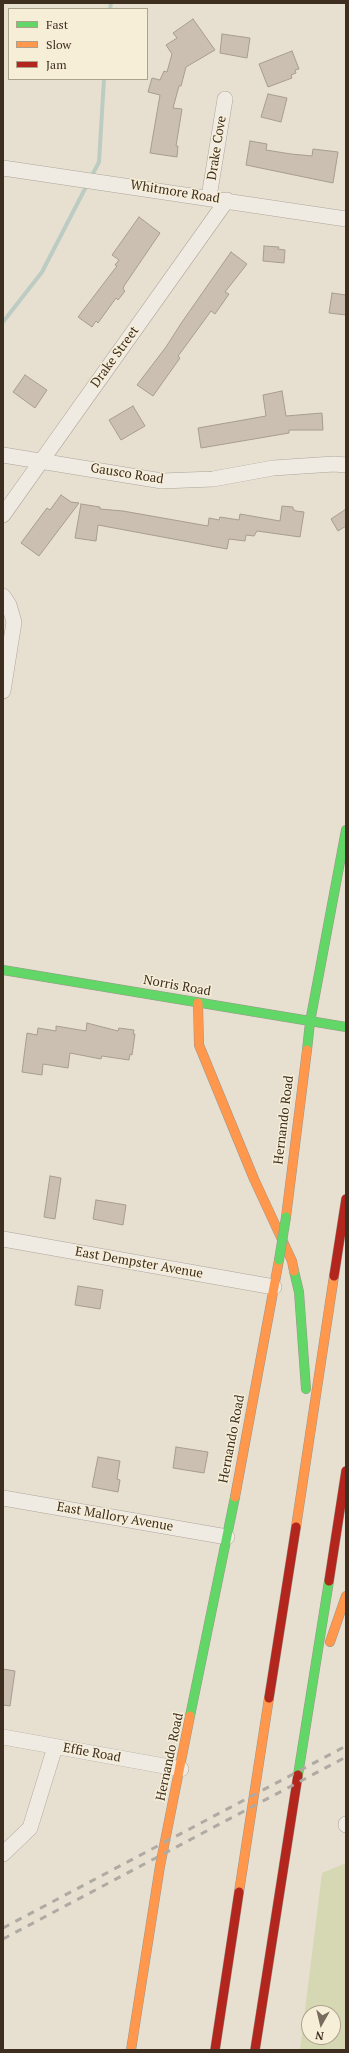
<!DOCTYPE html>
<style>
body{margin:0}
#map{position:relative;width:349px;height:2053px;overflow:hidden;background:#e7e0d1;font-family:"PT Serif",serif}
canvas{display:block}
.frame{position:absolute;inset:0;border:4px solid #3d2e20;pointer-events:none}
.legend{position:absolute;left:8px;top:8px;width:140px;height:72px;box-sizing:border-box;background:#f7eed8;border:1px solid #ada18e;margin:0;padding:5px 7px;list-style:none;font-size:12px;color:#3d2e20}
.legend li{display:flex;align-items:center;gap:8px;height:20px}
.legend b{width:20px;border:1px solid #ada18e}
.north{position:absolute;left:301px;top:2005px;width:40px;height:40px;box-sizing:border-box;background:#f7eed8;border:1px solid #ada18e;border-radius:50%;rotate:188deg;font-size:11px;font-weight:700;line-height:16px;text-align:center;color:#3d2e20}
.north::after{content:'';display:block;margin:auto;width:14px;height:18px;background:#786c5e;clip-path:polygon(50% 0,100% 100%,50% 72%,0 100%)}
</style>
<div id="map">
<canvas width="349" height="2053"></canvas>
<div class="frame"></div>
<ul class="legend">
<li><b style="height:5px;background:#63d668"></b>Fast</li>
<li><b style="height:5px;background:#ff974d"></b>Slow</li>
<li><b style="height:5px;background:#b3261e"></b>Jam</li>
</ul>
<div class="north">N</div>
</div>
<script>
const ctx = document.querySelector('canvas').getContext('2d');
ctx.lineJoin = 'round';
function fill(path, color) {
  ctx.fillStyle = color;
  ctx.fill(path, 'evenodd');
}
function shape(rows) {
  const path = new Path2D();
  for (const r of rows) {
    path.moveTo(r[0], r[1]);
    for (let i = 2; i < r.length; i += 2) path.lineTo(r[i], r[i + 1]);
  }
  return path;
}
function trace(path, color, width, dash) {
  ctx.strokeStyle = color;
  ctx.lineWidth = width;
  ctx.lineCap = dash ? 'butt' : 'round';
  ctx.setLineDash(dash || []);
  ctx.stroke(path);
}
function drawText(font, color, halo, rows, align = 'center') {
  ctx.font = font + ' "PT Serif",serif';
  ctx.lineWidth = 3;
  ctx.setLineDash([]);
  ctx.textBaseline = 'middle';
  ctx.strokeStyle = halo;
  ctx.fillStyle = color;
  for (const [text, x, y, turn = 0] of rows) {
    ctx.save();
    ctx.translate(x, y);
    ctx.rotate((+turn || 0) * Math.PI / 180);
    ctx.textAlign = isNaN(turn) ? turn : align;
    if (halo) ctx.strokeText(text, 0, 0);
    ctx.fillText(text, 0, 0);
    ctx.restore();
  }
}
fill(shape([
 [346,1863,346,2050,300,2050,322,1873],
 [309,2013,333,2013,333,2037,309,2037]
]), '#d6d7b3');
trace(shape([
 [110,9,111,3],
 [91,177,99,162,104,79],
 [3,322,42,272,88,183]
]), '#bcccc2', 4);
const building = shape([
 [193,19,215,50,186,67,181,86,179,86,173,108,182,109,176,146,178,146,177,157,150,153,160,95,148,92,152,78,160,80,164,71,167,72,172,54,166,45,177,38,173,33,193,19],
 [222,34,250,38,247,58,220,53,222,34],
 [292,51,299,69,295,70,296,73,291,75,292,78,268,87,259,64,292,51],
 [268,94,287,98,281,122,261,117,268,94],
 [250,141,267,144,266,150,291,154,312,156,313,149,338,152,333,183,246,165,250,141],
 [139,217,160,233,124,286,123,289,125,291,118,300,116,298,98,323,96,321,92,327,78,317,117,266,115,265,119,260,112,255,139,217],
 [264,246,279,247,278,249,285,250,284,263,263,261,264,246],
 [231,252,247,264,225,292,229,294,215,314,211,311,184,348,178,356,180,358,153,396,137,385,166,347,182,322,231,252],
 [332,293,346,295,346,315,329,313,332,293],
 [25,375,47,390,35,408,13,392,25,375],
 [282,391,286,416,322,413,323,430,289,430,289,433,201,448,198,428,266,416,263,395,282,391],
 [133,406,145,426,121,440,109,420,133,406],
 [61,495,71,502,79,503,39,556,21,543,47,508,50,510,61,495],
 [81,504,100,507,100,509,123,511,208,526,209,518,219,520,220,517,239,520,240,514,280,521,282,506,293,507,293,509,296,511,304,512,300,537,257,531,254,536,246,535,245,541,229,539,227,549,98,525,96,541,75,538,81,504],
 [346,509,346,526,338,531,331,519,346,509],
 [87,1023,118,1031,119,1028,134,1030,133,1034,135,1034,132,1055,130,1054,129,1060,102,1056,101,1059,70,1053,68,1068,43,1064,42,1075,22,1072,27,1033,37,1035,38,1028,56,1031,56,1026,86,1031,87,1023],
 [50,1176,61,1178,55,1219,44,1217,50,1176],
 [96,1200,126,1205,123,1225,93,1219,96,1200],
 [78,1286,103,1290,100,1309,75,1305,78,1286],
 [176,1447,208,1452,204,1473,173,1468,176,1447],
 [98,1457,120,1461,117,1479,120,1480,118,1492,92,1487,98,1457],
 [3,1669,15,1671,10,1706,3,1705,3,1669]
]);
fill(building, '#cbbfb2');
trace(building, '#a89c90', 1);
const street = shape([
 [3,168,346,219],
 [209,197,225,99],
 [3,455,162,481,213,479,273,468,334,464,346,465],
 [3,515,227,200],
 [3,596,9,605,14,622,3,691],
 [3,1239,274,1287],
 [3,1498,227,1537],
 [3,1737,181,1769],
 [346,1825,346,1824],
 [3,1854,30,1828,55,1747]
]);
const fast = shape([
 [3,970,346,1027],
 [307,1050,310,1022,346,830],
 [294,1271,299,1292,306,1389],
 [190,1716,235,1497],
 [298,1775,329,1581]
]);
const slow = shape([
 [198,1003,199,1045,254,1179,292,1261,294,1271],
 [286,1217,307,1050],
 [235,1497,279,1260],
 [296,1527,334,1276],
 [330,1642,346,1596],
 [239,1892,269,1698],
 [131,2050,160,1866,190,1716]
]);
const jam = shape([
 [334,1276,346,1199],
 [329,1581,346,1471],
 [269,1698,296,1527],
 [215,2050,239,1892],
 [255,2050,298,1775]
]);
trace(street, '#ada599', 16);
trace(fast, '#9c958a', 10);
trace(slow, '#9c958a', 10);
trace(jam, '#9c958a', 10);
trace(street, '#efebe3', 15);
trace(fast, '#63d668', 9);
trace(slow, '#ff974d', 9);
trace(jam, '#b3261e', 9);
trace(shape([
 [3,1928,346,1746],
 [3,1939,346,1757]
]), '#afaaa2', 3, [7, 7]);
const fastBridge = shape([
 [279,1260,286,1217]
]);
trace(fastBridge, '#9c958a', 10, []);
trace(fastBridge, '#63d668', 9);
drawText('13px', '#3d2e20', '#f7eed8', [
 ["Drake Cove",217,148,-81],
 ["Whitmore Road",175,192,9],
 ["Drake Street",115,357,-54],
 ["Gausco Road",127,474,9],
 ["Norris Road",177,986,10],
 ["Hernando Road",284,1120,-83],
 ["East Dempster Avenue",139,1263,10],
 ["Hernando Road",232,1439,-79],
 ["East Mallory Avenue",115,1517,10],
 ["Effie Road",92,1753,10],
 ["Hernando Road",170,1757,-78]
]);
</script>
